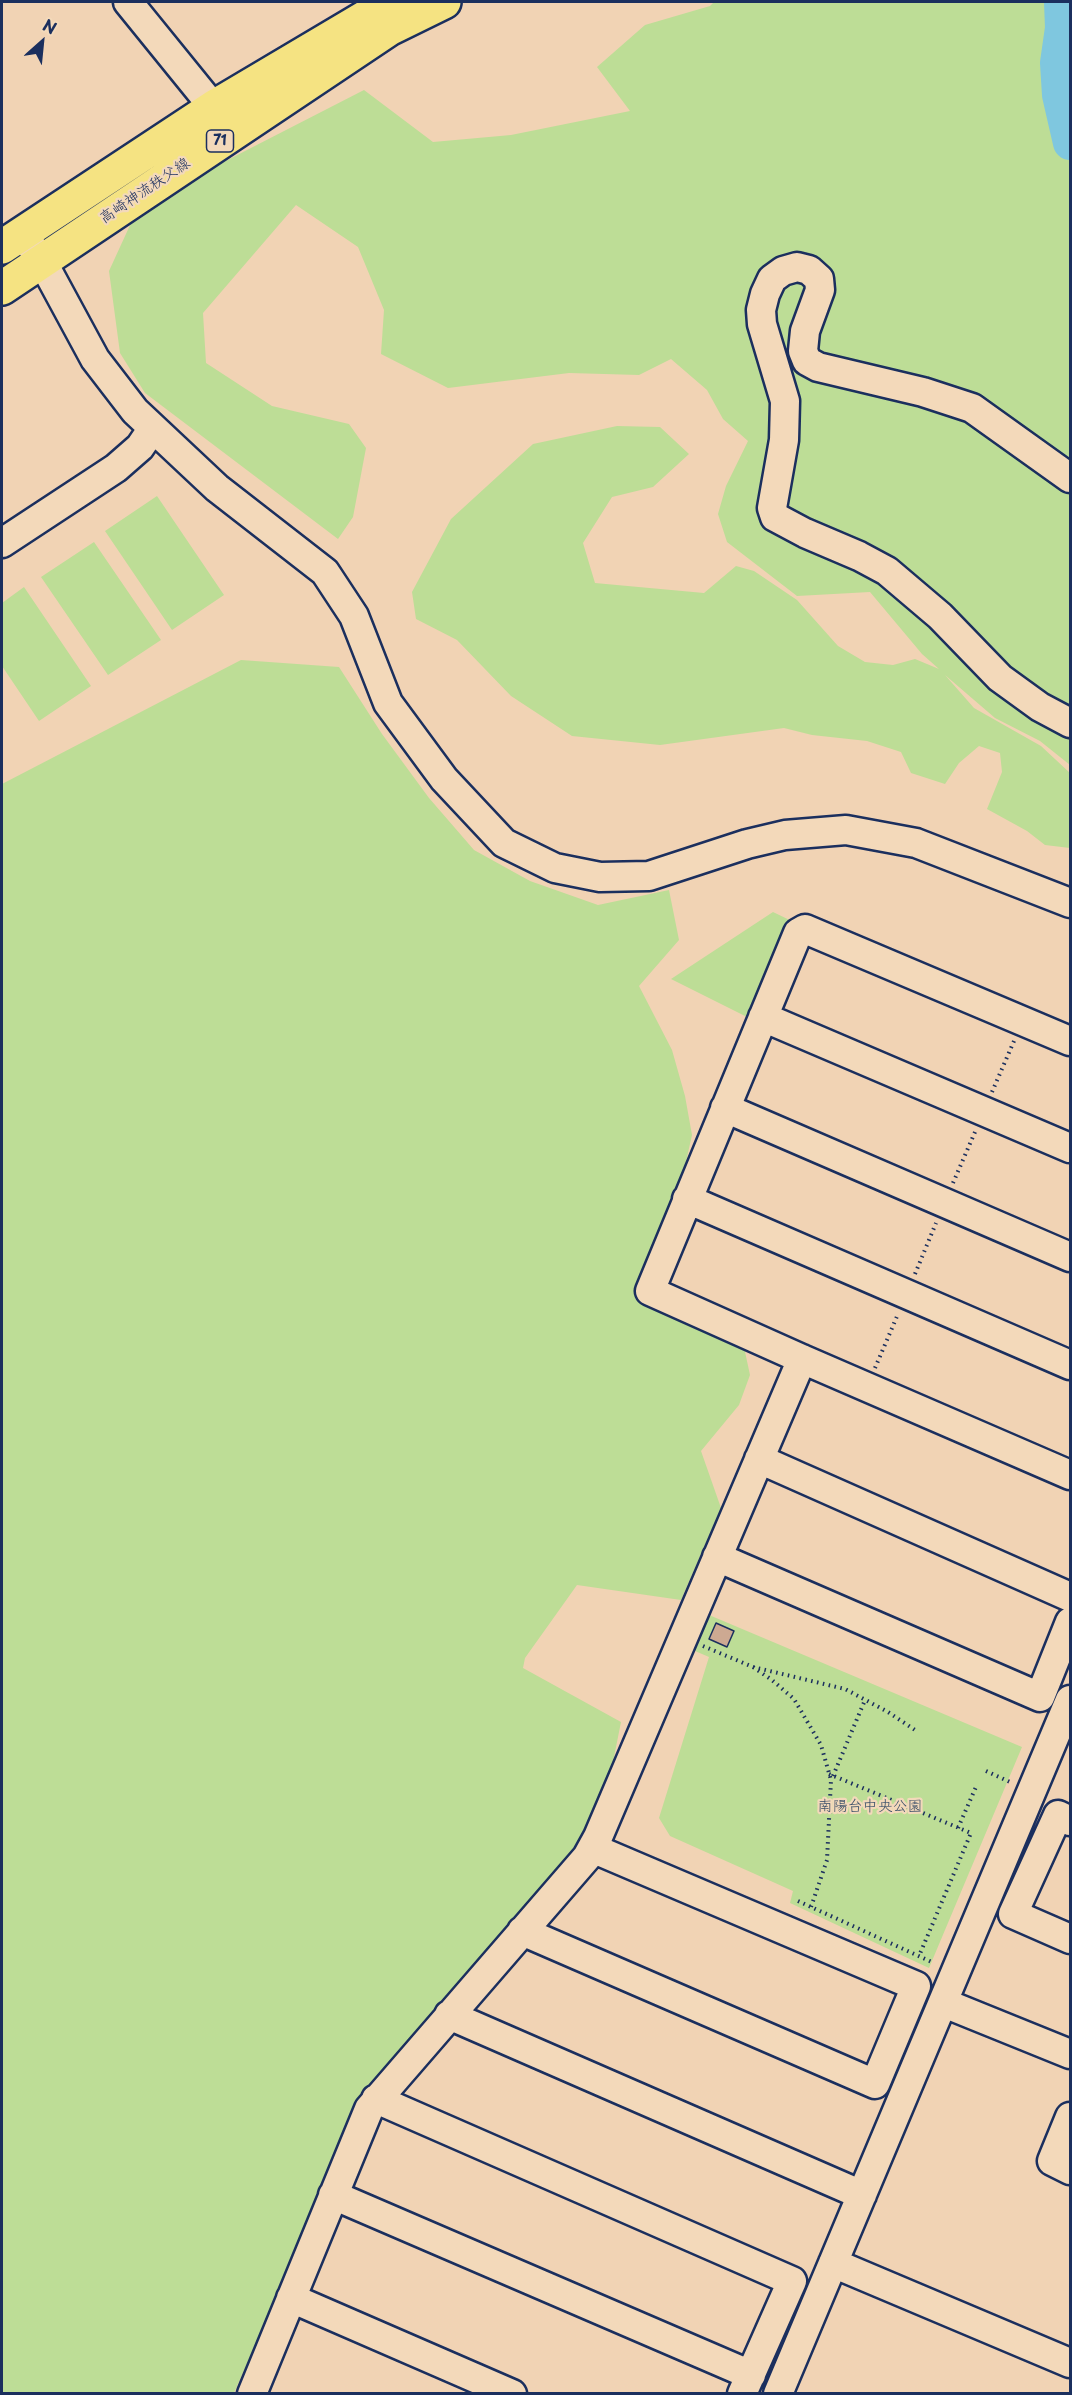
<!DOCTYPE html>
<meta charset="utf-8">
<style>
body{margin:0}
#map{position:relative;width:1072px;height:2395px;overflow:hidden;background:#f1d3b4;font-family:"Playpen Sans",sans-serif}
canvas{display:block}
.frame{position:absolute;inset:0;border:3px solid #1b2f5e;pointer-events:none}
.north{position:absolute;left:12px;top:12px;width:60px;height:60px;-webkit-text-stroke:4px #f3d9ba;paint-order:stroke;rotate:27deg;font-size:16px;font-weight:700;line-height:24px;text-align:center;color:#1b2f5e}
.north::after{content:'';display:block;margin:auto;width:21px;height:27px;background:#1b2f5e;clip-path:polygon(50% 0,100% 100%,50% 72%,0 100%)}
</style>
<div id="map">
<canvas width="1072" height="2395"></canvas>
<div class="frame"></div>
<div class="north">N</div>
</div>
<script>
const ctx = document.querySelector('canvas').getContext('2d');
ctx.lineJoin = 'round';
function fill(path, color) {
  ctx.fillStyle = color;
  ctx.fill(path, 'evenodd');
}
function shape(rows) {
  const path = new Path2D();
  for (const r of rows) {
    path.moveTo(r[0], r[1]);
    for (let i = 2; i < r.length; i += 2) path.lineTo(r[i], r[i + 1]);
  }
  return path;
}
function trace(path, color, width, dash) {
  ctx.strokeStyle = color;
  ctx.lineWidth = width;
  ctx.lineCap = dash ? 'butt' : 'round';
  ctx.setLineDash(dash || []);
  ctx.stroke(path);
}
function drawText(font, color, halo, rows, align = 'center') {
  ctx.font = font + ' "Playpen Sans","Klee One",sans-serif';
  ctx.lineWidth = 4.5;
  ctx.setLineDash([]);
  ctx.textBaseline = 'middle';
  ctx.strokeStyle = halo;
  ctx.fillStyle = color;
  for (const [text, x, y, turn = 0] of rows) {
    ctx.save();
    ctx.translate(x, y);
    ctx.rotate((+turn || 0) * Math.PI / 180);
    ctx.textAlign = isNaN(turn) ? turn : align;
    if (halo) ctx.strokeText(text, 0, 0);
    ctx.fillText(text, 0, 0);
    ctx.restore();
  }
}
fill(shape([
 [714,2,1070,2,1070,765,1040,741,995,718,945,675,974,708,1041,746,1070,773,1070,848,1045,845,1027,831,987,809,1002,772,1000,753,979,746,959,763,945,784,911,773,901,752,867,741,812,735,784,728,660,745,572,736,511,696,457,640,416,619,412,592,451,519,533,444,617,426,660,427,689,454,653,487,612,497,583,543,595,583,704,593,736,566,754,571,797,600,838,646,865,662,893,665,915,659,939,669,922,654,870,592,797,596,727,542,718,514,726,486,748,441,723,419,707,390,671,359,639,375,569,373,448,388,381,354,384,310,358,247,296,205,203,313,206,363,272,406,349,424,366,448,353,517,338,539,145,393,120,353,109,271,131,223,171,189,364,90,433,142,511,135,630,111,597,67,645,25,710,6],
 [157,496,224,595,172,630,105,531],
 [94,542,161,640,108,675,41,577],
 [24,587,91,686,39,721,2,666,2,603],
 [241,660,339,667,382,734,429,798,474,850,530,881,598,905,669,890,679,940,639,986,672,1050,685,1096,692,1135,683,1175,638,1291,744,1347,750,1375,739,1405,701,1451,721,1508,681,1600,577,1585,525,1658,523,1668,621,1722,613,1762,594,1812,578,1847,366,2094,234,2393,2,2394,2,784],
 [773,912,798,924,755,1021,671,979],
 [709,1615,1022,1747,929,1968,790,1903,793,1891,670,1836,659,1818,709,1657,695,1651]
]), '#bddd96');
trace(shape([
 [1061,2,1062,28,1057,63,1059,95,1070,143]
]), '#7fc7df', 34);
const building = shape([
 [716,1623,734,1631,727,1647,709,1639,716,1623]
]);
fill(building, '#cda992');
trace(building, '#1b2f5e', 1.5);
const minor = shape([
 [128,2,227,124],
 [29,243,42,261,95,359,135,411,217,488,325,572,354,616,388,703,444,779,504,843,555,868,600,877,649,876,747,844,785,835,846,830,916,843,1070,903],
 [1070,478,972,408,923,392,818,367,807,361,803,351,805,331,820,290,819,279,809,270,797,267,783,271,772,279,765,294,761,310,762,324,785,401,784,440,772,508,775,517,805,533,859,556,887,571,940,616,1000,678,1040,707,1070,723],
 [2,543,116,468,140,447,153,428],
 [763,1017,1070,1148],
 [1070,1041,805,929,798,933,650,1291,802,1359,1070,1475],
 [725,1108,1070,1257],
 [687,1199,1070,1365],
 [759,1459,1070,1597],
 [717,1557,1040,1697,1070,1622],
 [1070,1821,1058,1815,1013,1914,1070,1939],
 [522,1931,875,2084,916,1986,592,1848],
 [944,2003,1070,2054],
 [449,2015,862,2195],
 [376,2099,792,2281,742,2394],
 [1070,2117,1052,2161,1070,2170],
 [333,2195,751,2375],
 [833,2263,1070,2363],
 [291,2298,512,2394],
 [252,2394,369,2109,587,1857,598,1837,802,1359],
 [778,2394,1070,1700]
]);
const major = shape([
 [2,247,214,107,391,2],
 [2,288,389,29,444,2]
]);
trace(minor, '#1b2f5e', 33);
trace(major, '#1b2f5e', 38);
trace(shape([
 [992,1092,1014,1041],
 [953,1183,975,1132],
 [915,1274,936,1223],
 [875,1368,898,1314],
 [703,1646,753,1667,845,1689,888,1712,918,1732],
 [753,1667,772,1680,794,1699,821,1745,831,1780,827,1860,811,1907],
 [986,1771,1010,1782],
 [829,1774,971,1833,919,1956],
 [833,1776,865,1700],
 [958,1828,976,1787],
 [798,1901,934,1963]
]), '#1b2f5e', 4, [1.5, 4.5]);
trace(minor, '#f3d9ba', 28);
trace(major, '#f5e382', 33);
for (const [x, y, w] of [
 [220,141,27]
]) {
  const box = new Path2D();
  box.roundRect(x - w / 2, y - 11, w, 22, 4.5);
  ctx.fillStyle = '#f3d9ba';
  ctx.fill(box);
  trace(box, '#1b2f5e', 1.5);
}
drawText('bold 14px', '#1b2f5e', null, [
 ["71",220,141]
]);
drawText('15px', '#1b2f5e', '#f3d9ba', [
 ["高崎神流秩父線",145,191,-34]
]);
drawText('15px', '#334966', '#f3d9ba', [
 ["南陽台中央公園",870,1807]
]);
</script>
